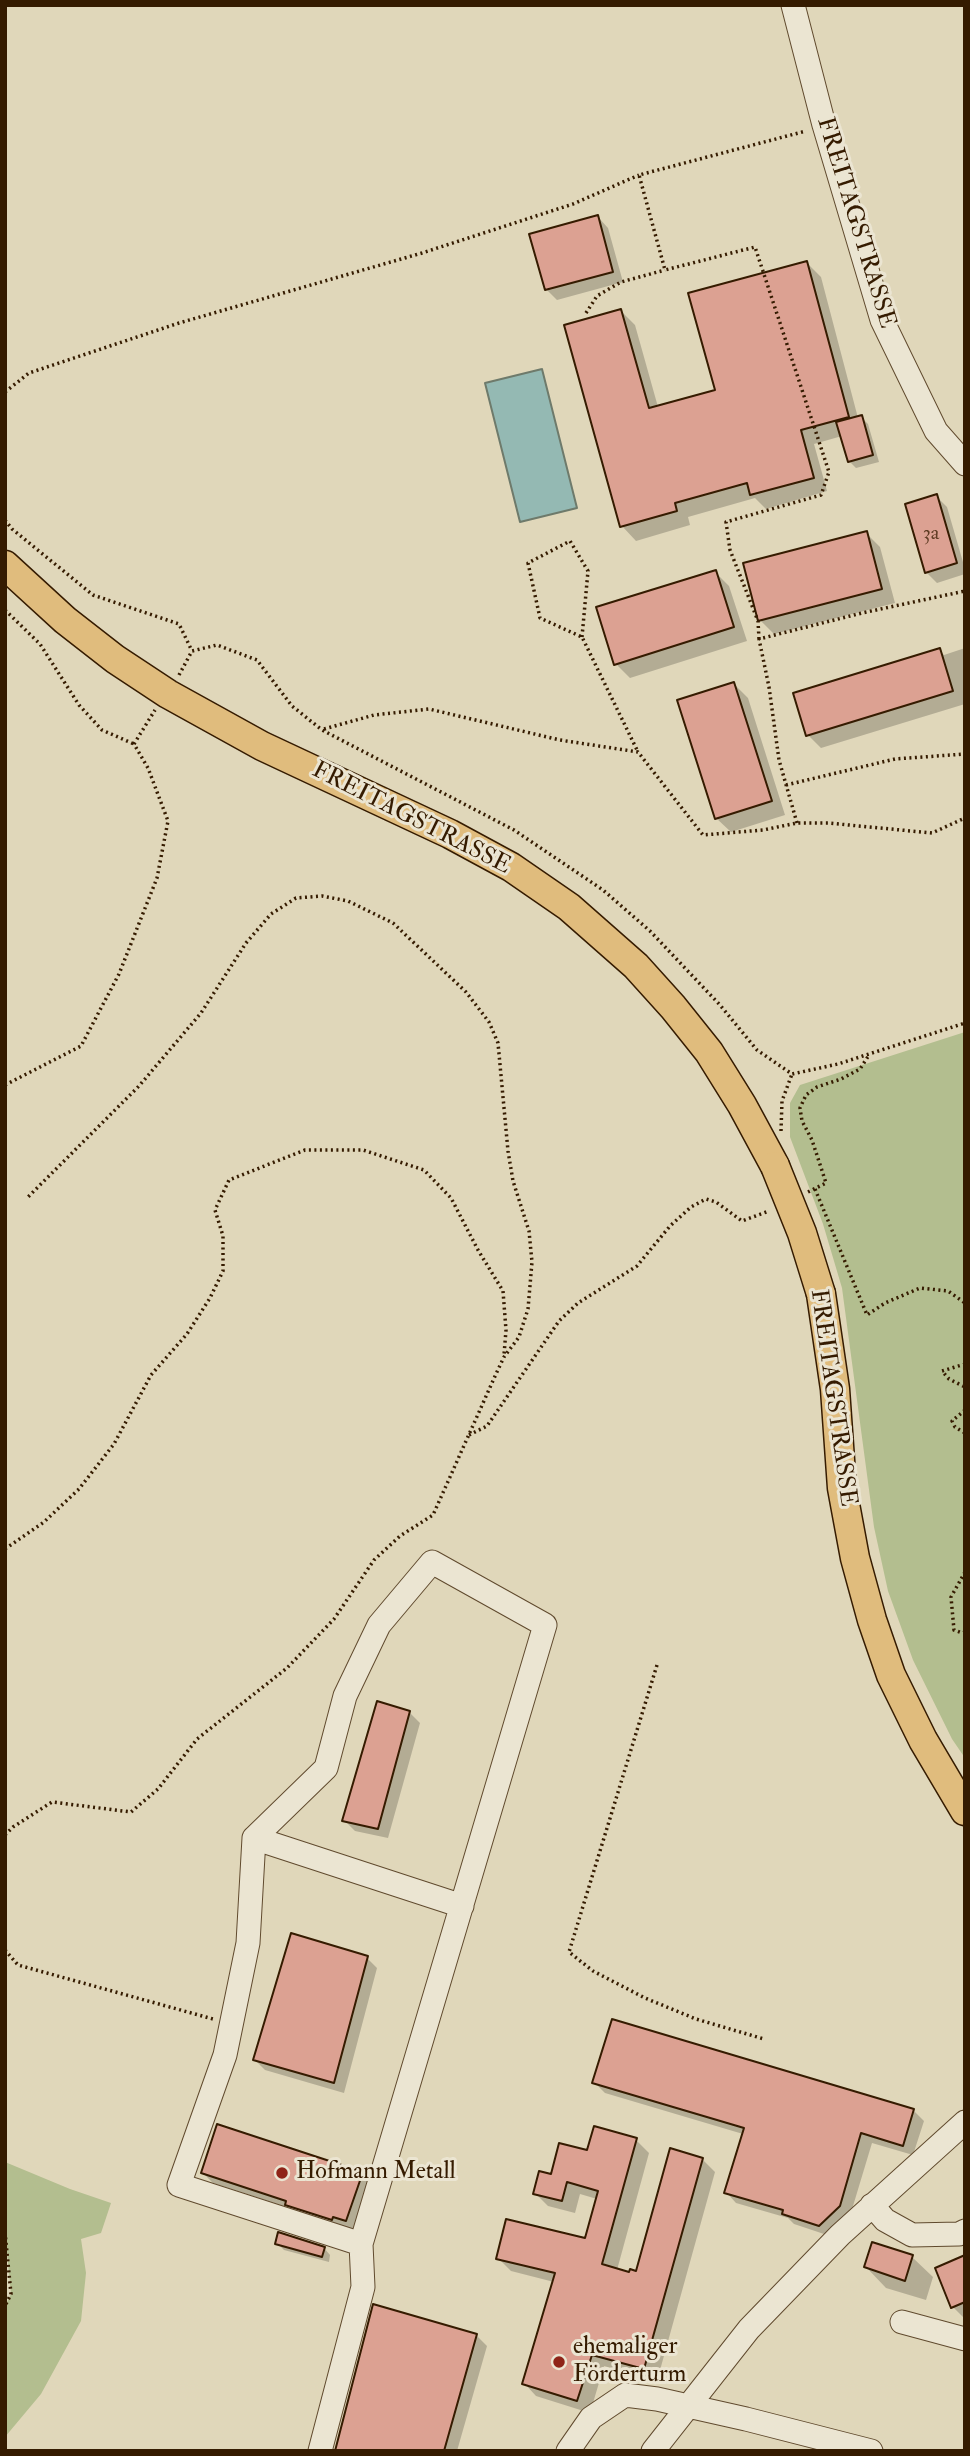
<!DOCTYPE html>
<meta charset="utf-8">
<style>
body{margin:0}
#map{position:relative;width:970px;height:2456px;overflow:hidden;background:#e0d7ba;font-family:"IM FELL Double Pica",serif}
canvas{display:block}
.frame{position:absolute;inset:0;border:7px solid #351b00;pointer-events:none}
</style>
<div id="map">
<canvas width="970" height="2456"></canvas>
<div class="frame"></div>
</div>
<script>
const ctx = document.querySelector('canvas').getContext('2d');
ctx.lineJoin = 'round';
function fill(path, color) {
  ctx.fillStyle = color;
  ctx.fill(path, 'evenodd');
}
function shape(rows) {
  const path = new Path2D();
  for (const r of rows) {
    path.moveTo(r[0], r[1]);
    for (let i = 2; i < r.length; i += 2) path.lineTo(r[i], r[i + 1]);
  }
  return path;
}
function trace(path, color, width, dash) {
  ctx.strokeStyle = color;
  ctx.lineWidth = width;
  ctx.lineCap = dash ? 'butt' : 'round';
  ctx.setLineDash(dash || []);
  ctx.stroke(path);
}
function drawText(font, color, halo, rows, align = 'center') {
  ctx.font = font + ' "IM FELL Double Pica",serif';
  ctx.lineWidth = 6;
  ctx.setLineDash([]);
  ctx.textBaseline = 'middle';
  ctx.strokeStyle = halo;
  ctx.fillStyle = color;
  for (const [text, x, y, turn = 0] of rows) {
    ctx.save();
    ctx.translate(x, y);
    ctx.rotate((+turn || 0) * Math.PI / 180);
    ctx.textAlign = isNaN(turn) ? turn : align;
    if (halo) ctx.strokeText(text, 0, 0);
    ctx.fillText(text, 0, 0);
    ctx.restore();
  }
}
fill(shape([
 [965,1032,965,1758,952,1739,913,1660,888,1591,874,1527,842,1288,823,1224,790,1137,790,1103,800,1085],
 [5,2162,70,2189,111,2203,101,2233,81,2239,86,2273,81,2321,41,2394,5,2437,5,2306,11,2294,5,2232]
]), '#b3be8f');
const water = shape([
 [542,369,577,508,520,522,485,383,542,369]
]);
fill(water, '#94b9b3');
trace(water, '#6e7a6b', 2);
fill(shape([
 [598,217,608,228,623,282,557,300,546,289],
 [807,263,821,277,858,418,861,417,868,424,879,462,856,468,849,461,842,436,814,444,827,491,766,509,755,498,688,517,690,525,636,541,622,526,621,311,635,325,658,407,717,391],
 [936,496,947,507,965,569,965,574,937,583,926,572],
 [866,533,880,547,895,603,774,634,760,620],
 [715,572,729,586,747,641,630,678,616,664],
 [965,648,965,704,821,748,808,735,939,650,944,655],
 [734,684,748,698,785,815,731,832,716,818],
 [409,1712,420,1723,388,1838,355,1831,344,1820],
 [367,1958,377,1968,344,2093,265,2070,255,2060],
 [594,2082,913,2110,924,2121,913,2155,872,2143,850,2216,830,2236,794,2224,788,2218,736,2203,726,2192,743,2134,605,2093],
 [636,2140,649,2153,617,2270,630,2274,637,2273,702,2159,715,2172,657,2381,604,2366,590,2413,536,2396,524,2383,554,2282,511,2271,498,2258,586,2240,597,2199,580,2194,575,2213,548,2206,535,2193,552,2176,588,2152],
 [203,2173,362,2173,372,2184,357,2231,343,2226,342,2229,298,2215,293,2209,213,2183],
 [277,2243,324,2248,330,2255,329,2262,284,2250],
 [912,2257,933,2277,926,2300,886,2288,866,2267],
 [965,2257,965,2319,953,2307],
 [476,2335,487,2346,457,2451,336,2451]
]), '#0003');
const building = shape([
 [598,215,613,272,545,290,529,234,598,215],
 [807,261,849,417,801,430,814,478,750,495,747,483,675,503,677,511,620,527,564,325,621,309,649,408,715,390,688,293,807,261],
 [862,415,873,455,848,462,836,422,862,415],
 [937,494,957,563,925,573,905,504,937,494],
 [867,531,882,589,758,621,743,563,867,531],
 [716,570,734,627,614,665,596,607,716,570],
 [940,648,953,691,806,736,793,693,940,648],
 [734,682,772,801,715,819,677,700,734,682],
 [377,1701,410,1711,378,1829,342,1821,377,1701],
 [291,1933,368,1956,334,2083,253,2060,291,1933],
 [612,2019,914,2109,903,2146,861,2133,840,2206,819,2226,782,2214,783,2210,724,2193,744,2128,592,2083,612,2019],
 [217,2124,363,2172,346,2221,333,2217,332,2220,285,2205,286,2201,201,2173,217,2124],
 [594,2126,637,2138,602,2264,629,2272,630,2269,636,2271,670,2148,703,2158,644,2369,592,2355,577,2401,522,2384,555,2273,496,2259,506,2219,585,2238,598,2191,567,2182,562,2201,533,2194,539,2171,551,2174,559,2143,587,2150,594,2126],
 [278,2232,325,2247,322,2257,275,2244,278,2232],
 [872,2242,913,2255,905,2281,864,2267,872,2242],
 [965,2255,965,2302,951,2308,935,2268,965,2255],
 [373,2304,477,2334,444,2451,335,2451,373,2304]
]);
fill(building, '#dca192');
trace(building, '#351b00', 2);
const minor = shape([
 [793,5,824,125,882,320,936,431,965,464],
 [254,1838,462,1906],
 [872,2205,885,2220,912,2235,959,2234,965,2231],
 [902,2322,965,2339],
 [320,2451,363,2287,361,2244,545,1625,432,1562,379,1625,345,1696,326,1768,254,1838,248,1943,225,2055,179,2185,361,2244],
 [568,2451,591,2418,625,2395,657,2399,746,2419,871,2451],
 [653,2451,749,2329,840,2235,965,2122]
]);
const major = shape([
 [5,565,65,620,115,659,168,694,262,746,450,834,511,867,569,907,636,966,673,1007,709,1052,742,1105,775,1166],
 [821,1294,835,1389,842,1488,855,1558,872,1620,891,1675,923,1740,965,1811]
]);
trace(minor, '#604a2e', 25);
trace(major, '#351b00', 31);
trace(shape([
 [586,313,597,296,621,282,665,270],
 [5,392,29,373,179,323,422,253,573,204,639,175],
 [5,520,12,529,93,595,179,624,192,651],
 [5,610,40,644,79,705,102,730,134,744],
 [582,637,588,571,570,541,528,563,540,618,582,637,638,752],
 [759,639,758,621,730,550,726,522,821,495,829,472,755,247,665,270,639,175,806,131],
 [179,675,192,651,217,645,257,660,292,706,322,730,514,830,603,890,650,931,720,1005,757,1050,792,1074,838,1064,965,1023],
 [324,729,374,715,429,709,560,740,638,752,703,835,763,830,797,823,828,823,932,833,965,818],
 [786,785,895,759,965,754],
 [797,823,779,760,769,687,759,639,862,613,965,591],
 [5,1085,81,1046,119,974,157,878,168,821,148,768,134,744,155,710],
 [781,1131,782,1101,792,1074],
 [815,1189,867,1315,885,1303,920,1288,948,1291,965,1303],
 [808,1192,826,1183,812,1140,802,1121,800,1108,806,1095,817,1087,841,1079,860,1069,869,1055],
 [965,1364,942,1371,949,1379,965,1387],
 [965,1410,952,1421,955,1427,965,1433],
 [469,1435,487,1426,559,1321,578,1303,637,1266,670,1226,691,1207,706,1199,716,1202,742,1221,769,1211],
 [5,1549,44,1522,79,1489,114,1444,151,1375,187,1334,210,1298,223,1271,223,1236,215,1210,229,1180,305,1150,363,1150,424,1170,451,1198,478,1250,503,1291,506,1330,504,1355],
 [965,1572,951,1597,954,1630,962,1633,965,1632],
 [657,1665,569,1952,593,1971,645,1998,696,2019,764,2039],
 [5,1835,13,1827,52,1802,131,1812,158,1789,197,1739,287,1668,334,1619,374,1560,400,1536,433,1515,496,1374,504,1357,519,1337,528,1309,532,1262,529,1231,513,1181,508,1151,498,1043,489,1022,466,992,393,923,348,901,322,896,296,898,271,914,246,943,201,1013,139,1086,27,1198],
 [5,1950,18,1965,213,2019],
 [5,2232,11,2294,5,2306]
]), '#351b00', 3.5, [2, 3.5]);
trace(minor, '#ebe5d2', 23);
trace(major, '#e0bc7d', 28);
const majorBridge = shape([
 [775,1166,802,1233,821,1294]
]);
trace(majorBridge, '#351b00', 31, []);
trace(majorBridge, '#e0bc7d', 28);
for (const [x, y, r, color] of [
 [282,2173,7,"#8f2418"],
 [559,2362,7,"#8f2418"]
]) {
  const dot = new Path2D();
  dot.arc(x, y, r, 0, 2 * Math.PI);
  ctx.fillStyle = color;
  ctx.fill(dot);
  trace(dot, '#ebe5d2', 2.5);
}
drawText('21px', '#5f3c24', null, [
 ["3a",931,534]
]);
drawText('24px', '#351b00', '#ebe5d2', [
 ["FREITAGSTRASSE",855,223,73],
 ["FREITAGSTRASSE",411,819,27],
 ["FREITAGSTRASSE",832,1398,82]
]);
drawText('24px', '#351b00', '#ebe5d2', [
 ["Hofmann Metall",296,2173],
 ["ehemaliger",573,2348],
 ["Förderturm",573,2376]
], 'left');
</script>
